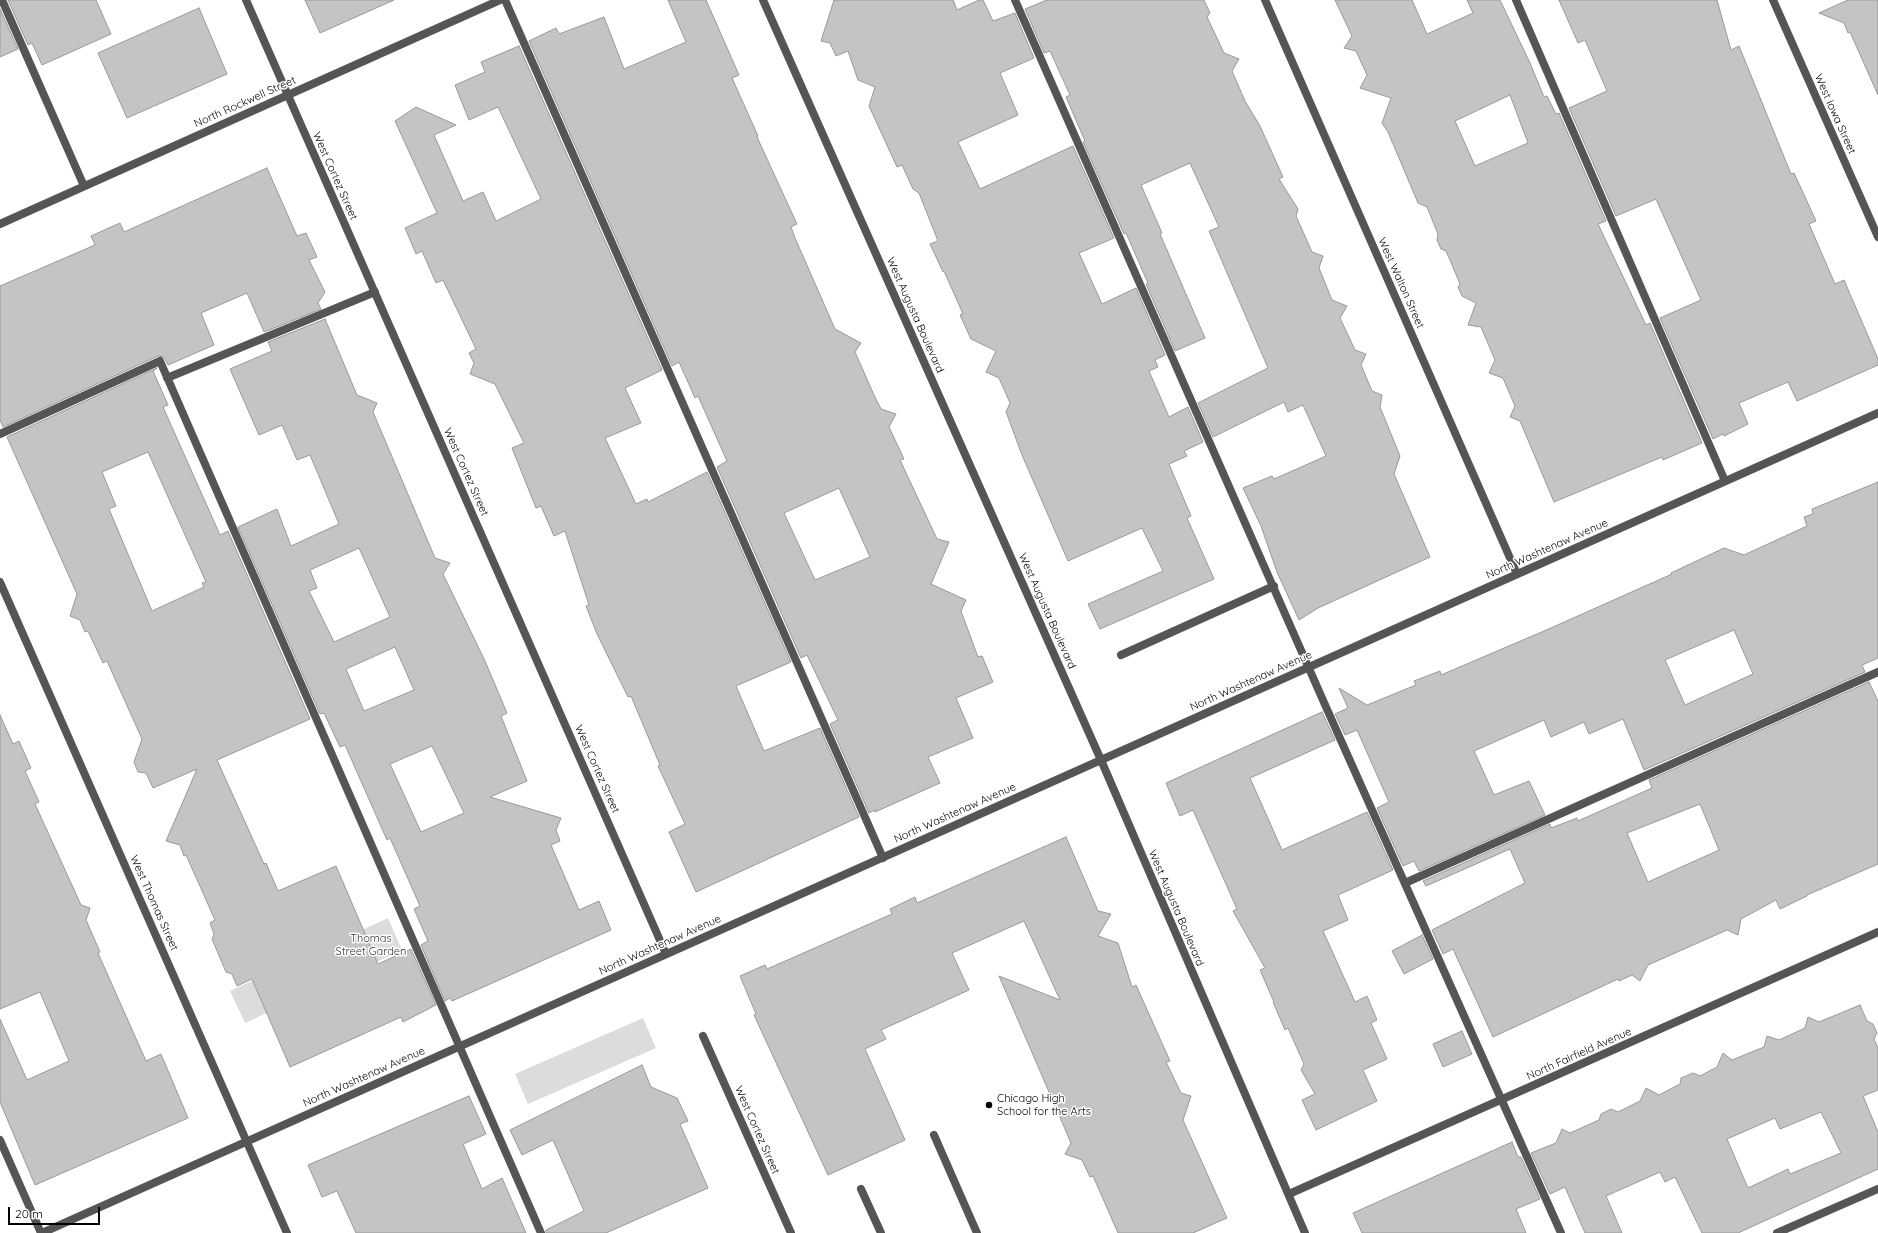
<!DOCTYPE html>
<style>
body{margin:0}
#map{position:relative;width:1878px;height:1233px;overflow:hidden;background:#fff;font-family:Quicksand,sans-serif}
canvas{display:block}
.scale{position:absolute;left:8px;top:1207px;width:92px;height:18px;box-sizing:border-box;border:2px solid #000;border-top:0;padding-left:5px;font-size:12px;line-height:14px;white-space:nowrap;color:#000;-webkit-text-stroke:3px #fff;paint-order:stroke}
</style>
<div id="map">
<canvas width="1878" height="1233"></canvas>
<div class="scale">20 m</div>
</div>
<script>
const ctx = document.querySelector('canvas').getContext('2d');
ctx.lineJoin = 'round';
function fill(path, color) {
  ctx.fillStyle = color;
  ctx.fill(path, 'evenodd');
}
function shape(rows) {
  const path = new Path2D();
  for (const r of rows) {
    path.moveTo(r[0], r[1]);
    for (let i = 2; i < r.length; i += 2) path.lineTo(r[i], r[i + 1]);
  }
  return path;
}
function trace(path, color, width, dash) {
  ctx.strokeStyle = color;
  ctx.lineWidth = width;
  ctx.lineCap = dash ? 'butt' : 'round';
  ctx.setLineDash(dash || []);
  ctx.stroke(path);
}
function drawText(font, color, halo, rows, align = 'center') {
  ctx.font = font + ' Quicksand,sans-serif';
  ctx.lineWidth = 3;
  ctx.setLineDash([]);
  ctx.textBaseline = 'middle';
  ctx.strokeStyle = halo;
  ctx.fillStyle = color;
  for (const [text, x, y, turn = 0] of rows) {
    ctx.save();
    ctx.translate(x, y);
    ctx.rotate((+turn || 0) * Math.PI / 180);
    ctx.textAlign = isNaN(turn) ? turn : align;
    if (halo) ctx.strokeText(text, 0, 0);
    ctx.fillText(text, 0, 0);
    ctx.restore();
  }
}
fill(shape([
 [388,918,402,950,245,1023,230,991],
 [643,1018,656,1048,528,1104,515,1074]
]), '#dcdcdc');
const building = shape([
 [8,0,96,0,111,34,42,65,32,43,28,45,8,0],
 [305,0,394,0,320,33,305,0],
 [668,0,706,0,739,75,732,78,758,136,757,137,797,224,791,227,795,238,835,329,861,343,855,352,874,395,881,409,896,414,889,427,904,459,900,460,937,539,949,542,931,584,966,600,961,611,978,657,982,656,993,682,956,698,973,738,928,757,940,783,875,812,875,810,869,813,830,724,838,720,807,655,801,658,717,467,727,461,698,396,695,398,679,362,672,366,529,41,556,28,559,34,604,17,624,69,686,42,668,0],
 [839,488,870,557,815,580,784,513,839,488],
 [834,0,953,0,957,10,979,0,983,0,993,21,1015,13,1034,58,1000,73,1018,115,958,142,980,189,1073,146,1114,238,1079,253,1102,304,1136,288,1165,355,1155,360,1158,367,1149,371,1169,417,1188,407,1203,442,1184,451,1187,456,1169,464,1191,516,1187,518,1214,579,1100,629,1088,604,1163,571,1142,528,1068,561,1022,455,1006,412,1010,403,999,378,986,372,996,351,971,339,960,315,963,314,944,271,943,272,930,244,938,241,919,193,913,189,902,165,897,167,869,106,875,87,858,80,848,51,836,56,830,43,821,41,834,0],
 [1047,0,1204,0,1210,13,1207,17,1224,53,1239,59,1232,71,1245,101,1260,126,1283,177,1279,179,1298,209,1296,216,1312,252,1323,256,1319,268,1332,300,1347,306,1340,318,1355,350,1366,354,1361,365,1372,391,1382,395,1380,407,1400,456,1394,474,1430,557,1318,608,1299,620,1277,572,1261,526,1243,488,1272,476,1274,479,1326,456,1303,405,1288,412,1284,402,1213,437,1198,403,1268,368,1209,231,1219,227,1190,163,1141,185,1162,233,1160,234,1205,338,1175,351,1146,284,1148,283,1126,233,1124,234,1083,142,1085,141,1066,97,1070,95,1050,51,1044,53,1025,9,1047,0],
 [1335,0,1412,0,1427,34,1473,13,1467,0,1500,0,1530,63,1544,97,1547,96,1556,114,1559,113,1606,221,1598,224,1646,325,1650,323,1702,443,1663,460,1662,457,1554,502,1520,421,1510,417,1515,406,1503,378,1489,373,1495,360,1481,327,1468,325,1476,303,1462,296,1458,287,1460,284,1450,260,1446,251,1441,249,1437,240,1438,234,1427,207,1418,203,1388,132,1382,123,1391,98,1360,88,1367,75,1356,51,1344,48,1352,36,1335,0],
 [1510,95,1528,143,1475,166,1455,121,1510,95],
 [1559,0,1717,0,1731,50,1739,46,1791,174,1794,173,1816,221,1809,224,1835,284,1844,280,1878,359,1878,365,1797,401,1788,382,1739,403,1748,424,1724,436,1723,434,1713,439,1660,318,1701,300,1656,199,1616,216,1569,108,1607,91,1585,40,1578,43,1559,0],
 [1848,0,1878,0,1878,95,1850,32,1848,33,1844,23,1819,13,1848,0],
 [199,8,227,74,127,118,98,53,199,8],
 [0,9,18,49,0,57,0,9],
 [519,46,662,370,625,388,641,423,605,438,636,504,647,499,648,502,707,472,791,662,736,686,764,751,820,728,859,817,696,892,669,832,685,824,658,766,660,765,631,696,628,697,597,634,586,606,589,605,565,531,554,536,541,506,536,508,512,448,524,443,495,384,470,374,474,363,469,353,476,349,443,280,436,283,422,251,416,254,405,228,437,213,395,121,416,107,456,125,434,135,463,201,483,192,496,221,541,199,498,107,469,120,455,85,485,72,481,62,519,46],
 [267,168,297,236,306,233,317,257,309,260,325,292,318,303,321,309,264,332,247,293,201,313,214,345,168,365,164,357,158,356,3,427,0,420,0,286,95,245,91,236,120,223,124,232,267,168],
 [325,319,357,395,377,403,373,412,435,558,450,563,443,574,485,661,507,713,501,716,527,781,490,797,561,818,556,830,560,841,551,845,579,910,599,901,611,930,452,1001,450,998,445,1001,421,945,428,941,414,909,420,906,390,838,387,840,345,745,340,747,324,713,320,714,238,527,277,509,291,546,339,524,310,455,297,460,282,425,259,435,230,369,272,351,268,342,325,319],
 [359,548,390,617,334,642,309,591,317,588,310,570,359,548],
 [395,647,414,690,364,711,346,669,395,647],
 [432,746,464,813,421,832,390,764,432,746],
 [157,368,153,371,168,405,163,407,220,535,228,531,310,719,217,760,264,864,266,863,278,891,336,866,378,964,411,949,436,1005,403,1022,401,1017,290,1067,252,979,237,986,232,974,226,972,212,939,214,934,210,923,215,920,186,855,184,856,180,845,166,841,197,769,153,788,146,773,138,772,134,762,142,739,107,661,103,663,88,631,85,632,80,620,70,616,77,594,7,437,157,368],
 [148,452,206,582,202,583,204,587,152,611,109,509,116,506,102,472,148,452],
 [1878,482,1878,658,1862,665,1865,672,1644,770,1623,719,1589,734,1584,722,1551,737,1544,720,1474,751,1494,795,1529,781,1545,815,1419,871,1414,861,1403,866,1377,808,1389,802,1357,730,1345,735,1335,714,1348,708,1339,688,1367,705,1416,685,1414,681,1440,671,1441,675,1544,631,1672,574,1671,573,1724,548,1744,555,1807,526,1804,517,1813,514,1812,509,1878,482],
 [1734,630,1753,674,1685,705,1665,660,1734,630],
 [1869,682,1878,701,1878,864,1807,895,1807,896,1780,909,1776,900,1741,919,1738,935,1727,930,1648,965,1640,981,1632,975,1619,981,1618,979,1493,1037,1453,949,1443,954,1432,930,1525,883,1510,849,1426,886,1423,881,1550,824,1551,828,1577,818,1578,821,1652,788,1649,780,1869,682],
 [1700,804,1719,850,1648,882,1627,833,1700,804],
 [1322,712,1335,740,1250,778,1282,850,1367,812,1393,870,1338,895,1348,920,1323,931,1355,1002,1367,996,1377,1020,1371,1023,1387,1059,1363,1070,1377,1101,1316,1130,1302,1100,1315,1094,1301,1070,1304,1064,1288,1028,1285,1030,1273,1002,1274,1002,1260,970,1265,968,1233,911,1237,909,1193,810,1180,816,1166,783,1322,712],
 [0,715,13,744,19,741,31,768,25,771,39,802,35,804,81,905,90,908,86,920,100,952,98,953,146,1061,161,1054,188,1118,35,1185,0,1102,0,1019,27,1080,69,1061,40,992,0,1009,0,715],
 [1066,837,1098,911,1111,914,1098,936,1118,943,1132,987,1136,985,1170,1061,1166,1062,1181,1093,1191,1096,1183,1120,1227,1218,1193,1233,1118,1233,1093,1176,1090,1177,1082,1160,1065,1154,1071,1143,999,976,1060,1000,1024,921,952,953,969,990,881,1030,886,1039,865,1049,905,1140,828,1175,754,1015,756,1014,740,976,765,965,767,969,892,914,890,909,915,897,917,903,1066,837],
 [1422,935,1433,959,1404,974,1392,951,1422,935],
 [1860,1005,1867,1021,1873,1024,1877,1033,1874,1039,1878,1048,1878,1090,1863,1096,1878,1132,1878,1169,1738,1233,1702,1233,1675,1177,1665,1182,1660,1172,1606,1196,1622,1233,1585,1233,1565,1187,1550,1194,1531,1153,1556,1143,1562,1129,1570,1133,1599,1120,1601,1114,1611,1109,1618,1112,1640,1101,1646,1088,1659,1095,1680,1084,1681,1078,1693,1073,1700,1076,1717,1067,1723,1053,1732,1060,1764,1047,1767,1036,1779,1040,1805,1028,1808,1017,1819,1022,1860,1005],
 [1821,1112,1841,1153,1790,1174,1788,1169,1748,1188,1727,1139,1775,1118,1780,1129,1821,1112],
 [1462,1031,1472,1054,1443,1067,1433,1044,1462,1031],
 [642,1065,651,1087,677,1098,688,1121,680,1124,708,1188,606,1233,546,1233,546,1230,584,1211,553,1140,522,1155,510,1130,642,1065],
 [469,1096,486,1134,463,1144,482,1189,502,1178,526,1233,356,1233,337,1191,322,1197,308,1165,469,1096],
 [1512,1142,1518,1157,1521,1157,1540,1199,1516,1209,1526,1233,1362,1233,1353,1213,1512,1142]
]);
fill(building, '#c4c4c4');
trace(building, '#999', 1);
trace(shape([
 [2,0,84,186],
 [505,0,883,858],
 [1015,0,1326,707,1561,1233],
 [1516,0,1725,481],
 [167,378,375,292],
 [0,434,160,361,541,1233],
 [1121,655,1274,586],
 [1405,883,1878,672],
 [934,1135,977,1233],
 [0,1140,41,1233],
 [861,1189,881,1233],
 [1777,1233,1878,1189]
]), '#555', 8);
trace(shape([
 [246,0,666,954],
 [1265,0,1517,574],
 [1773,0,1878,237],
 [0,224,500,0],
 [0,582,287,1233],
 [703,1036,791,1233],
 [1289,1194,1878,932],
 [42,1233,1878,413]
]), '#555', 8);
trace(shape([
 [763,0,1101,760,1305,1233]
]), '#555', 8);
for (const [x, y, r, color] of [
 [989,1105,4,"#000"]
]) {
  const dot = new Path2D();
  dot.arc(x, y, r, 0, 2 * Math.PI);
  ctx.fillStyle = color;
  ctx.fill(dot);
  trace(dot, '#fff', 1.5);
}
drawText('11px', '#000', '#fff', [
 ["North Rockwell Street",245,102,-24],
 ["West Iowa Street",1835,114,66],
 ["West Cortez Street",335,176,66],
 ["West Walton Street",1401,283,66],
 ["West Augusta Boulevard",915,315,66],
 ["West Cortez Street",466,472,66],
 ["North Washtenaw Avenue",1547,549,-24],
 ["West Augusta Boulevard",1047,611,66],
 ["North Washtenaw Avenue",1251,681,-24],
 ["West Cortez Street",597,769,66],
 ["North Washtenaw Avenue",955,813,-24],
 ["West Thomas Street",154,903,66],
 ["West Augusta Boulevard",1176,908,67],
 ["North Washtenaw Avenue",660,945,-24],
 ["North Fairfield Avenue",1579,1054,-24],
 ["North Washtenaw Avenue",364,1077,-24],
 ["West Cortez Street",757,1130,66]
]);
drawText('11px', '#333', '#fff', [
 ["Thomas",371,939],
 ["Street Garden",371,952]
]);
drawText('11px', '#000', '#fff', [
 ["Chicago High",997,1099],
 ["School for the Arts",997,1112]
], 'left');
</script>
